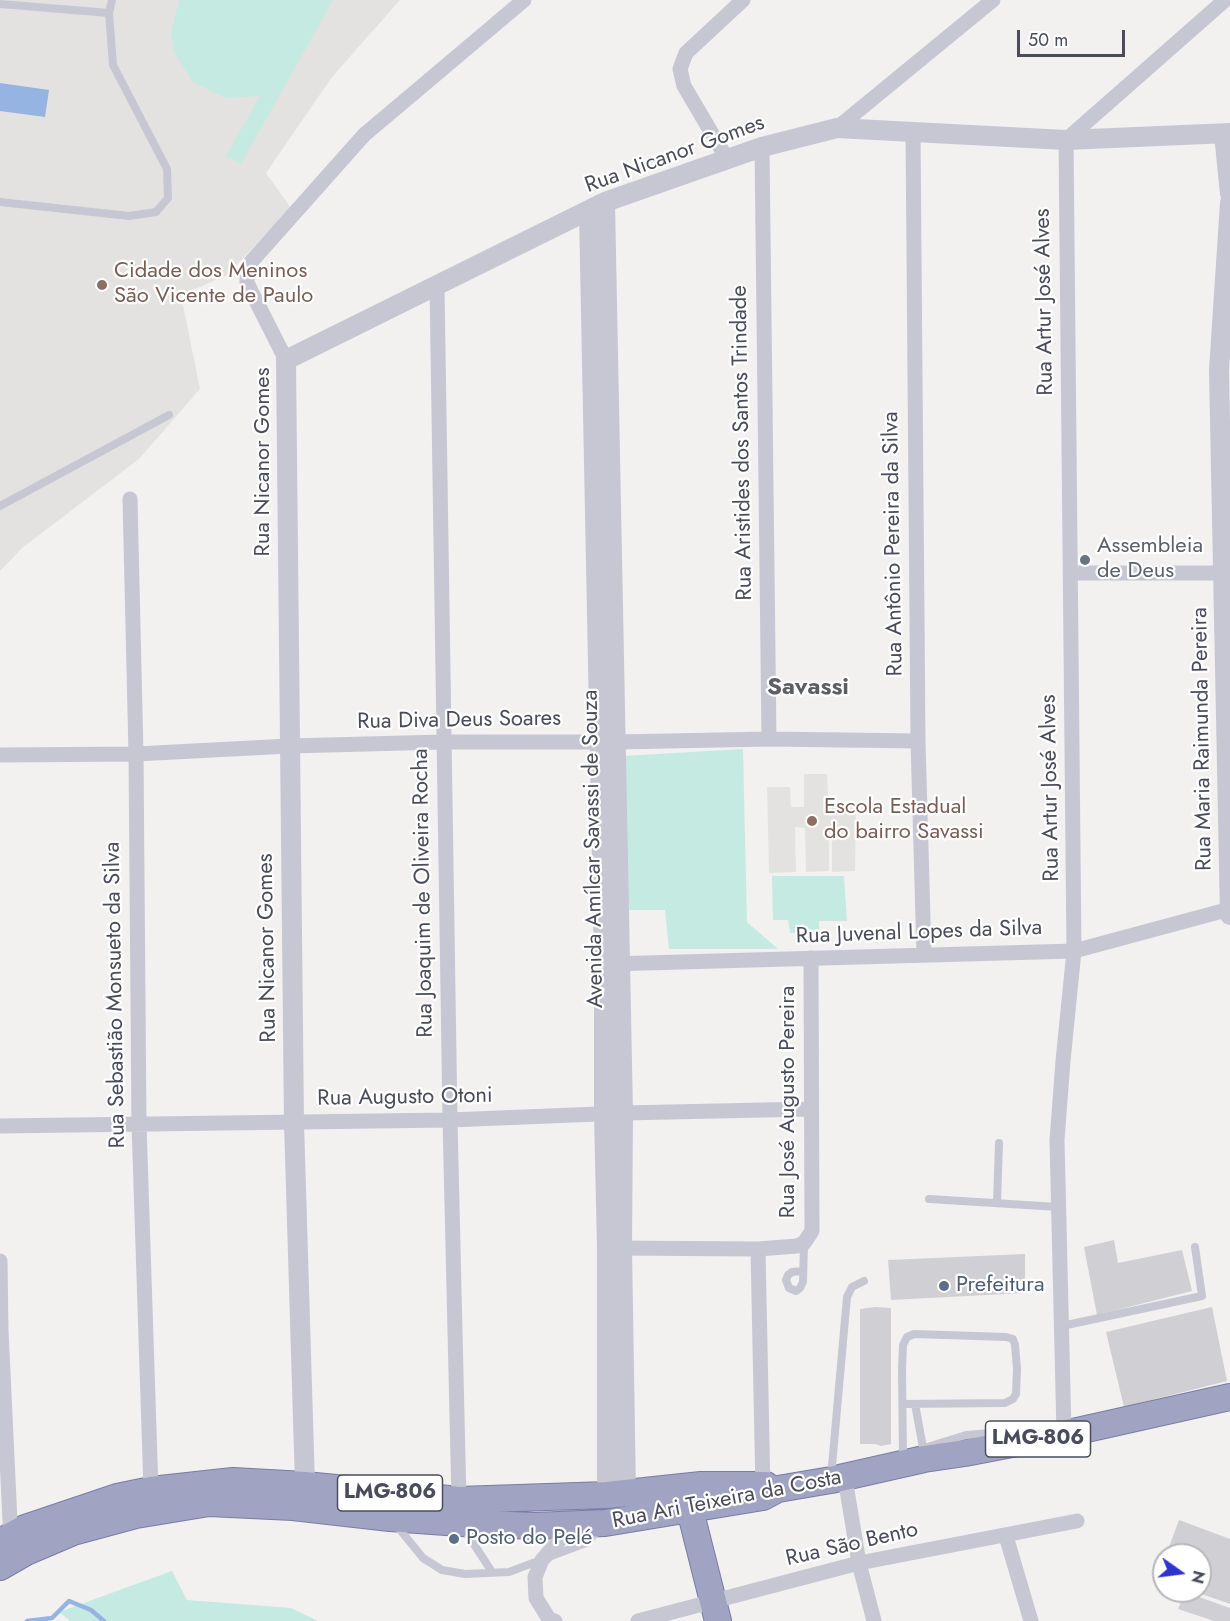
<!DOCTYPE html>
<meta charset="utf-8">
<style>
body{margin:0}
#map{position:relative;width:1230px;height:1621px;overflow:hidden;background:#f2f1f0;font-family:Jost,sans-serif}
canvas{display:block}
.north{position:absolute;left:1152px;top:1543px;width:60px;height:60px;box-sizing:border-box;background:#fff;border:2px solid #b7b7bd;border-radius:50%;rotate:104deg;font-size:16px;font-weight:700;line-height:24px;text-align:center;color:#4a4c5b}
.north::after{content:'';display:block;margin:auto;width:21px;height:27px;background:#2e34ce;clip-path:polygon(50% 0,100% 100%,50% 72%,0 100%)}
.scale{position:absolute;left:1017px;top:30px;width:108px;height:27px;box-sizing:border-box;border:3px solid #4a4c5b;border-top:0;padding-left:8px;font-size:18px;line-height:21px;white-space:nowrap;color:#4a4c5b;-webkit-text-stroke:4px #fff;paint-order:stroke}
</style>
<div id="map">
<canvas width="1230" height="1621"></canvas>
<div class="north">N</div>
<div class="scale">50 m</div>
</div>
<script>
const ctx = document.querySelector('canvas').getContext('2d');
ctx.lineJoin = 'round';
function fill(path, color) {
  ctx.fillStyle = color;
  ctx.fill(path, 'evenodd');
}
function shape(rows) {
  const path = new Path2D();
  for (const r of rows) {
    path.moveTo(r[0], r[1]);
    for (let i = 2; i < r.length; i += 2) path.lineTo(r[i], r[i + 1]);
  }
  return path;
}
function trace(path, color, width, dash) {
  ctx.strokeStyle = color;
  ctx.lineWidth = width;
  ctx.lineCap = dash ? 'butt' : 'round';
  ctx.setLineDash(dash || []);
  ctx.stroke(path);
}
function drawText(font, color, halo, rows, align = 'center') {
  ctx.font = font + ' Jost,sans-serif';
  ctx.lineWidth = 4.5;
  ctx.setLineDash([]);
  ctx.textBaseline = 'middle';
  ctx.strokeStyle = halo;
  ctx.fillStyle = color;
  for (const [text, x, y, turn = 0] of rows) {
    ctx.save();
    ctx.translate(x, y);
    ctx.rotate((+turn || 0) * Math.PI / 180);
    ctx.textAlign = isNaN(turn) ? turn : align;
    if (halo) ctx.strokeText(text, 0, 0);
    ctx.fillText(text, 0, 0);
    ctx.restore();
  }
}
fill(shape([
 [0,0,400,0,332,77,266,173,291,208,227,275,181,295,200,389,139,459,22,548,0,571],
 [804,774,827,774,829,814,832,815,832,808,856,805,855,871,832,872,832,827,829,827,829,871,806,872,805,828,795,827,796,872,769,873,767,787,790,787,791,807,804,807]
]), '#e3e2e1');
fill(shape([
 [179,0,333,0,241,164,226,156,260,96,225,98,193,82,174,52,171,34],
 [743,749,747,922,778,949,669,949,665,910,624,910,623,756],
 [772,876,844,876,847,921,819,921,819,932,790,933,788,920,773,920],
 [172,1571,187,1600,291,1608,318,1621,70,1621,59,1612]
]), '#c4eae2');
fill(shape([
 [0,83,49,90,45,117,0,111]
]), '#96b4e2');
trace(shape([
 [27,1621,52,1618,69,1601,91,1610,104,1621]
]), '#96b4e2', 4.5);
fill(shape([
 [1114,1240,1118,1263,1182,1250,1192,1291,1097,1315,1084,1247],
 [1025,1254,1025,1293,891,1300,888,1260],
 [875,1307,891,1308,891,1444,881,1446,875,1444,860,1444,860,1309],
 [1212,1307,1227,1381,1124,1407,1106,1332],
 [1179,1520,1230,1539,1230,1604,1193,1591,1200,1591,1200,1555,1166,1555],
 [1185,1592,1230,1608,1230,1621,1214,1621,1178,1609]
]), '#cfcfd4');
const trunk = shape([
 [690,1510,718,1621],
 [0,1542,25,1528,117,1497,151,1490,233,1481,305,1485,459,1500,607,1495,701,1485,766,1485],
 [0,1567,26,1552,73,1532,136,1515,209,1503,293,1507,390,1518,460,1523,535,1526,605,1523,763,1497,778,1489,831,1480,924,1459,965,1453,1064,1434,1230,1397]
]);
trace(trunk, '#797ca5', 28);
trace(shape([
 [0,4,109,13],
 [0,202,129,216,156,212,168,198,167,169,113,65,109,13,112,0],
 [0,506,169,415],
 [929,1199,1058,1207],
 [997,1203,999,1143],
 [803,1271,792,1272,788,1275,786,1280,789,1288,796,1291,800,1288,803,1282,804,1243],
 [1062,1326,1202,1296,1195,1247],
 [915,1404,924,1453],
 [924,1448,966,1435,1004,1432,1015,1433],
 [903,1461,902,1369,903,1345,907,1337,914,1334,1006,1337,1013,1339,1015,1345,1017,1369,1016,1394,1013,1399,1005,1403,903,1404],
 [831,1477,847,1297,852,1287,864,1281],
 [397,1526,423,1558,442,1570,465,1574,509,1572,586,1543,600,1529],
 [464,1529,492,1572]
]), '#c6c7d3', 8);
trace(shape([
 [837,128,993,0],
 [913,132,918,741,924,955],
 [762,147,769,739],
 [727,159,684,86,680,69,686,53,743,0],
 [437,285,450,1120,459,1500],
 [286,360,247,283,247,272,251,262,364,135,524,0],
 [130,499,136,754,139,1124,151,1490],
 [1071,573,1224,573,1230,568],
 [0,755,136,754,289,746,444,742,617,742,769,739,918,741],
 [609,964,1074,951,1230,909],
 [0,1126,450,1120,623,1113,811,1109],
 [612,1248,758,1249,797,1246,804,1243,812,1231,811,958],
 [758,1249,763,1491],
 [0,1261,1,1330,11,1543],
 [1064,1434,1057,1140,1063,1061,1074,951,1066,140,1225,0],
 [845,1478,859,1563,874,1621],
 [1006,1536,1031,1621],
 [555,1621,549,1619,536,1598,535,1577,542,1560,573,1525],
 [638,1621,859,1563,1077,1521]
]), '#c6c7d3', 15);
trace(shape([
 [1224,134,1230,194],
 [605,202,623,1113,622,1248,626,1494],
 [1230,203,1219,370,1230,915],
 [589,212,604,965,604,1114,607,1248,607,1495],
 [305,1485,294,1123,286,360,605,202,762,147,837,128,1066,140,1230,133]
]), '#c6c7d3', 20);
trace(trunk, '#a0a4c2', 26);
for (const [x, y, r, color] of [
 [102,285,6,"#8d6e63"],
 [1085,560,6,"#6b7280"],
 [812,821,6,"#8d6e63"],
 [944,1286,6,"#5c6f8a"],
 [454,1539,6,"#5c6f8a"]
]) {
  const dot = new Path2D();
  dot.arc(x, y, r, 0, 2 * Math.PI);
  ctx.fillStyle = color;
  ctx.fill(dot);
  trace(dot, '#fff', 2);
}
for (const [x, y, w] of [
 [1038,1439,105],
 [390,1493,105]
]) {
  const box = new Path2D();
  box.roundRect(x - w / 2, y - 18, w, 36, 4.5);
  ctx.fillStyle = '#fff';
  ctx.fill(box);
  trace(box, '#4a4c5b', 1.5);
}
drawText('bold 21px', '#4a4c5b', null, [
 ["LMG-806",1038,1439],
 ["LMG-806",390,1493]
]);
drawText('22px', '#4a4c5b', '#fff', [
 ["Rua Nicanor Gomes",675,155,-20],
 ["Rua Artur José Alves",1045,302,-91],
 ["Rua Aristides dos Santos Trindade",743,443,-91],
 ["Rua Nicanor Gomes",264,462,-90],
 ["Rua Antônio Pereira da Silva",894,544,-91],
 ["Rua Diva Deus Soares",459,721,-1],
 ["Rua Maria Raimunda Pereira",1203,739,-91],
 ["Rua Artur José Alves",1051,788,-91],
 ["Avenida Amílcar Savassi de Souza",594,849,-91],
 ["Rua Joaquim de Oliveira Rocha",424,893,-91],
 ["Rua Juvenal Lopes da Silva",919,933,-2],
 ["Rua Nicanor Gomes",268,948,-91],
 ["Rua Sebastião Monsueto da Silva",116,995,-91],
 ["Rua Augusto Otoni",405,1098,-1],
 ["Rua José Augusto Pereira",789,1102,-90],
 ["Rua Ari Teixeira da Costa",727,1500,-11],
 ["Rua São Bento",852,1545,-13]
]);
drawText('22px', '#785e54', '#fff', [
 ["Cidade dos Meninos",114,272],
 ["São Vicente de Paulo",114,297],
 ["Escola Estadual",824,808],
 ["do bairro Savassi",824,833]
], 'left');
drawText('22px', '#5b616d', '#fff', [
 ["Assembleia",1097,547],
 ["de Deus",1097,572]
], 'left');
drawText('22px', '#4e5e75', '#fff', [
 ["Prefeitura",956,1286],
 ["Posto do Pelé",466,1539]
], 'left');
drawText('bold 24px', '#5d5e64', '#fff', [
 ["Savassi",808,688]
]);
</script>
